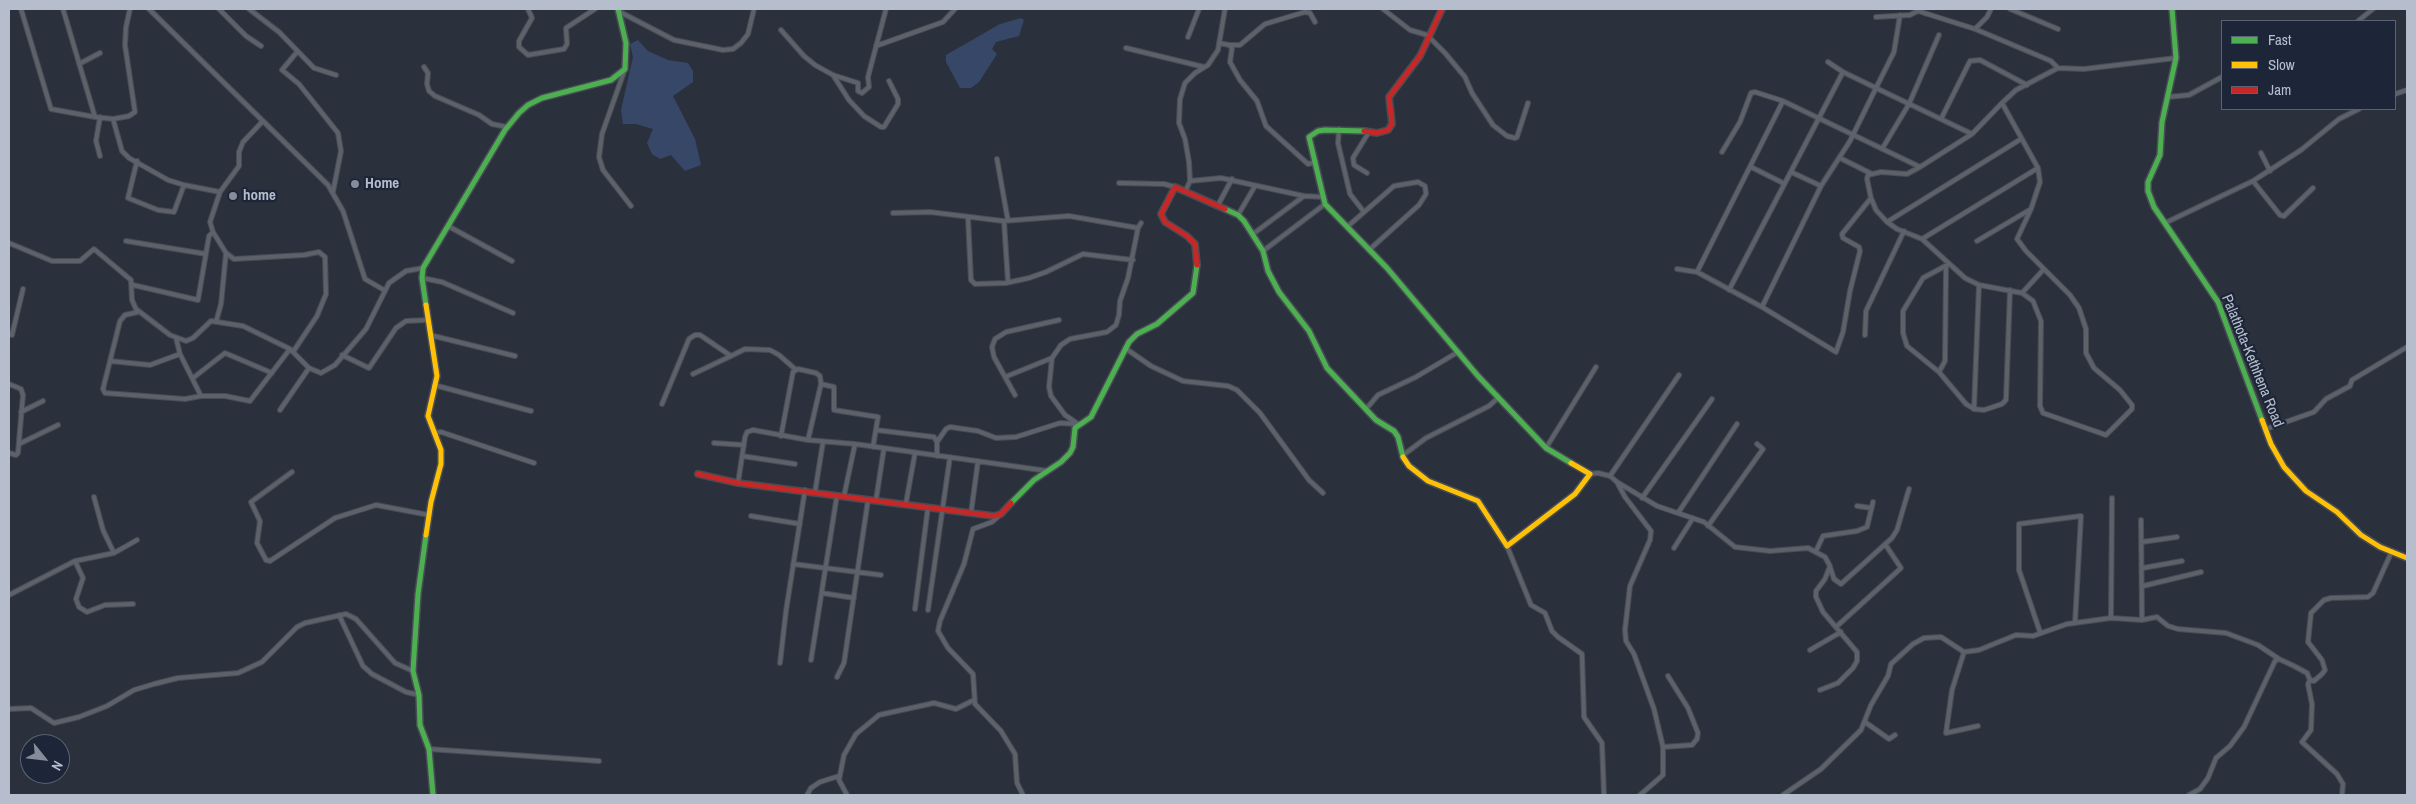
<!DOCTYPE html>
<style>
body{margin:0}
#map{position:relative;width:2416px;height:804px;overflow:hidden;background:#2b313c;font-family:"Archivo Narrow",sans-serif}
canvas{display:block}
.frame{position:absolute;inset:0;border:10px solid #b6bdcd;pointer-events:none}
.legend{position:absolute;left:2221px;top:20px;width:175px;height:90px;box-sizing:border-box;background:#1d2638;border:1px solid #5a6274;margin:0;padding:6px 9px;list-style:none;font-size:15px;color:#b6bdcd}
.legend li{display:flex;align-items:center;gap:10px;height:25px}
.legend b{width:25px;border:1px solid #5a6274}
.north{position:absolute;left:20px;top:734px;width:50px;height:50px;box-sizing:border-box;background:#1d2638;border:1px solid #5a6274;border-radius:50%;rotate:119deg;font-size:14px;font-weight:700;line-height:20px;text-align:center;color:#b6bdcd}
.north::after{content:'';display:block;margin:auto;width:18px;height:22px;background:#858c9a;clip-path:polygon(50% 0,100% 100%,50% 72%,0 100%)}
</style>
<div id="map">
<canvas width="2416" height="804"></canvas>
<div class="frame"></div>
<ul class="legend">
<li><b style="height:6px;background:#4caf50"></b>Fast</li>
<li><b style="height:6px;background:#ffc107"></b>Slow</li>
<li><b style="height:6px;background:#c62828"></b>Jam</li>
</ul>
<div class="north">N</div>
</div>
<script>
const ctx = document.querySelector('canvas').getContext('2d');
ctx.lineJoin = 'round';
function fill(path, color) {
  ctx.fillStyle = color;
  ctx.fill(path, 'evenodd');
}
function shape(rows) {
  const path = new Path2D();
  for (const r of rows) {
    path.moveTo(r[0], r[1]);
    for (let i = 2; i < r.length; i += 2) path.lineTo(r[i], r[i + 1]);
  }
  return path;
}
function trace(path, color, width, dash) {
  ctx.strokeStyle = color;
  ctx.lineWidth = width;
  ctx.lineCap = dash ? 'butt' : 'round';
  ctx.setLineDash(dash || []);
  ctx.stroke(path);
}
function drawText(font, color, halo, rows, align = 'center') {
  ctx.font = font + ' "Archivo Narrow",sans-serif';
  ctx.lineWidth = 4.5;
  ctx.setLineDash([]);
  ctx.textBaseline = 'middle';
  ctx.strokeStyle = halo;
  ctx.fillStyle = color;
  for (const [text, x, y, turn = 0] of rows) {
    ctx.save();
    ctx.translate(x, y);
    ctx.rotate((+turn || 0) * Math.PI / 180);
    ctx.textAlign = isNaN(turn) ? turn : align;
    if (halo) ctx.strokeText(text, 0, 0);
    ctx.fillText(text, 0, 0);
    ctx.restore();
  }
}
fill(shape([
 [1021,18,1024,20,1019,36,996,42,992,49,997,54,979,82,971,88,960,88,946,62,946,55,1000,24],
 [638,40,648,51,668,60,688,63,693,71,693,82,673,96,695,139,701,165,685,171,671,155,660,159,652,154,647,143,653,129,636,124,623,124,621,110,633,57,630,44]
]), '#364768');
const street = shape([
 [21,9,51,109,95,117],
 [63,9,95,117,113,119,122,151,129,158,168,180,184,185,220,192,210,222,213,232],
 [149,9,328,185,343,211,365,279,384,290],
 [219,9,246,36,261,46],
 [249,9,279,32,314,68,336,75],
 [528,9,532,18,519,41,519,47,528,55,564,49,567,44,566,28,595,9],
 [1383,9,1410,30,1427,35,1445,53,1465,77,1472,93,1493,125,1507,136,1515,138,1517,137,1528,103],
 [2010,9,2058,29],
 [620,12,674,40,723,50,733,49,741,43,748,34,754,9],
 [1876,17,1910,15,1918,11,1975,29,2051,61,2058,68],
 [2358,21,2373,9],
 [1975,29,1987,17,1991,9],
 [781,30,804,56,815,65,833,75,858,83,858,91,862,93,869,87,868,77,886,9],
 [1188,37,1199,9],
 [1219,43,1229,45,1232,48,1230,62,1240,80,1257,101,1266,126,1308,164,1316,162],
 [1229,45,1240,45,1265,24,1305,12,1310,13,1315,22],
 [876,46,943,22,955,9],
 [1126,48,1204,67],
 [297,52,282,70,299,84,338,133,341,151,333,192],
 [1828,62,1843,72,1876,88,1894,52,1900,15],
 [79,64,100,53],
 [424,67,428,73,427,84,429,91,435,96,479,115,492,124,507,127],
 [625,69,602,134,599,157,603,170,631,206],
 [833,75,849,100,864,116,881,127,884,127,898,104,898,99,889,81],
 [2395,94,2407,90],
 [2168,97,2189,95,2222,77],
 [2002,103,2038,168,2040,182,2031,209,2017,239,2026,251,2070,295,2079,308,2086,329,2086,353,2094,368,2120,390,2132,405,2132,409,2106,435,2043,413,2040,406,2041,321,2033,301,2022,293,1979,285,1965,278,1922,239,1897,229,1887,222,1876,210,1871,198,1867,179,1868,175,1881,172,1907,174,1920,167,1972,134,2002,103,2016,90,2058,68,2084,69,2176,58],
 [113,119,129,116,135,112,125,45,126,27,130,9],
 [1941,119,1970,61,1980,60,2027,85],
 [1339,129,1338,143,1350,194,1364,212],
 [1882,149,1909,104,1939,35],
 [1722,152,1740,122,1751,93,1755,92,1783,101,1920,167],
 [2261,153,2270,171],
 [100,156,96,141,100,117],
 [1840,158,1872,174],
 [997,159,1008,221],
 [137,161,128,198,158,210,174,212,184,185],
 [1751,167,1783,183],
 [1791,172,1821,186],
 [1367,173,1354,165,1353,158,1369,132],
 [1190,181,1221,178,1304,196,1324,197],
 [2253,181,2280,215,2284,216,2313,188],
 [1119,183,1164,184,1175,187],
 [220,192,239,166,239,152,243,142,263,121],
 [1185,192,1190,181,1189,162,1185,139,1179,123,1180,99,1185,83,1195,73,1208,65,1218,50,1225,9],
 [1218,205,1232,179],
 [893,213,930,212,1003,221,1069,216,1138,228],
 [1238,215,1255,186],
 [968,218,971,280,975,284,1006,283,1029,278,1046,272,1083,254,1133,260],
 [1004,221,1008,282],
 [1887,222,2021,139],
 [2165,223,2253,181,2301,150,2339,119,2359,109],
 [448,226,512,261],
 [1347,227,1394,186,1418,182,1425,186,1426,194,1419,205,1369,250],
 [1253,234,1304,196],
 [1922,239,2038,168],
 [126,241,206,254],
 [1977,241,2031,209],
 [9,243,52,261,80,261,94,249,131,280,132,300,136,309,170,335,186,341,193,338,211,321,243,326,290,349,309,368,321,373,335,365,366,329,389,283,406,271,423,268],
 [1263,251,1325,204],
 [1949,264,1923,278,1903,311,1903,333,1907,346,1939,372,1966,404,1974,409,1984,410,2002,404,2006,400,2010,290],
 [1677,269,1697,272,1762,307,1836,352,1843,332,1850,291,1860,251,1859,247,1843,238,1842,234,1871,198],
 [1697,272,1783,101],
 [422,278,442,282,513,313],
 [133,285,198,300,209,236,213,232,226,253,234,259,304,255,319,252,325,257,326,294,317,316,293,352],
 [1729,290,1843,72],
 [2022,293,2044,269],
 [1762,307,1821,186,1850,141,1876,88,1972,134],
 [138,312,125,315,120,321,103,389,105,393,185,399,201,396,225,396,250,401,290,349],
 [216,322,221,304,226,253],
 [9,334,12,335,23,289],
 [430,335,515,356],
 [1865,335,1866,311,1904,231],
 [176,338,180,354,201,396],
 [1125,348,1151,366,1183,381,1228,386,1237,390,1260,413,1309,480,1323,493],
 [342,355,369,368,396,328,406,321,428,320],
 [110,361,150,365,180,354],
 [1939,372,1945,361,1946,267],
 [693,374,731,356],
 [1005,377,1052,358],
 [193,378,225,353,272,373],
 [9,384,21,389,23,395,18,453,16,455,9,453],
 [821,384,834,387,834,410,878,417,873,447],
 [434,385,531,411],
 [1015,395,994,357,992,347,995,339,1006,332,1059,320],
 [662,404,689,339,695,335,700,335,731,356,745,349,770,350,779,355,795,369],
 [1366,409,1378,395,1416,377,1458,352],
 [1974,409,1979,285],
 [280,410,309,368],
 [21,412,43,401],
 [1078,424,1065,415,1051,396,1049,387,1052,358,1061,345,1070,339,1107,332,1116,325,1119,315,1120,301,1128,278,1138,228,1141,223],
 [2266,429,2314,412,2326,399,2350,386,2352,380,2407,347],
 [876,430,934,437,937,442,937,456],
 [434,433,441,432,534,463],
 [781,436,793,372,798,369,816,373,820,376,821,384,808,440],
 [937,442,946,429,950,427,978,431,996,438,1016,437,1060,423,1075,424],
 [714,443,744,445],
 [19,444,58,425],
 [1546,448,1596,367],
 [742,456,795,464],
 [1402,456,1426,438,1489,406,1498,398],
 [292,472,251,502,260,521,257,543,266,560,270,561,335,518,376,505,429,515],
 [1590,474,1598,473,1610,476,1617,482,1625,497,1651,531,1650,540,1630,586,1625,630,1626,641,1634,654,1654,709,1663,747,1663,775,1640,795],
 [1610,476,1679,375],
 [1617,482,1657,506,1704,522,1735,547,1770,551,1808,548,1825,557,1830,566,1825,579,1816,591,1816,597,1823,612,1857,652,1857,661,1853,668,1838,683,1820,690],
 [738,483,745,437,747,432,753,430,808,440,855,444,1048,471],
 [815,492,823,442],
 [844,496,855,444],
 [94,497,103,530,114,553,137,540],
 [1642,498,1712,399],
 [876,500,884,448],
 [906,503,915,453],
 [1857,506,1871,508],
 [971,513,978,461],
 [1678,513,1737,424],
 [1001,514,992,522,973,529,964,564,940,621,938,631,948,648,973,674,975,704,1001,731,1015,754,1017,783,1023,795],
 [751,516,800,524],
 [2141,520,2142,620],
 [1708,526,1763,449,1757,444],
 [2142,542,2177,537],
 [1507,546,1531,605,1545,613,1552,631,1558,637,1582,654,1584,717,1602,743,1604,795],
 [1674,548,1693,518],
 [1816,551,1823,536,1857,531,1867,527,1873,502],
 [75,561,83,578,76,599,79,607,87,612,105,605,133,604],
 [793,564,881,575],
 [1830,567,1834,579,1841,584,1892,538,1897,530,1909,489],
 [2143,568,2182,561],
 [2143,586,2201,572],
 [822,593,854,598],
 [9,595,75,561,114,553],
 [915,609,928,507],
 [928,610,950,457],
 [339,615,363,666,372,674,406,692,419,695],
 [2111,618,2112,498],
 [1836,627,1901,568,1885,544],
 [2040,632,2019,570,2019,524,2081,516,2075,623],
 [1810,650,1841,632],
 [1964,652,1952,690,1946,733,1978,726],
 [811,660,837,495],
 [780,663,786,611,805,490],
 [837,677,844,663,868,500],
 [2310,680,2308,684,2312,704,2311,730,2302,742,2337,774,2343,784,2342,795],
 [9,709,31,708,54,723,79,717,107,706,134,690,154,684,178,678,238,673,262,662,297,627,305,623,346,614,356,619,395,663,413,671],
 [1865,722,1889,739,1895,735],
 [1663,747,1692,745,1697,739,1698,733,1688,708,1668,676],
 [429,749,599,761],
 [807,795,811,788,820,782,839,776],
 [847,795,839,780,844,755,856,734,879,715,934,703,956,709,974,700],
 [1783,795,1821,769,1861,730,1871,705,1888,676,1891,664,1913,644,1924,638,1941,637,1964,652,1979,650,2016,635,2033,636,2067,624,2111,618,2142,620,2157,617,2168,626,2178,629,2226,633,2258,645,2279,659],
 [2189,795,2200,789,2208,778,2216,758,2230,746,2244,727,2275,661,2279,659,2294,666,2307,673,2310,680,2314,681,2322,674,2325,670,2322,660,2308,642,2311,613,2324,600,2331,598,2368,597,2373,593,2392,551]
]);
const fast = shape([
 [2172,9,2176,58,2162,122,2160,155,2148,182,2148,191,2154,207,2218,302,2262,420],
 [1364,131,1325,130,1318,131,1309,137,1325,204,1387,268,1478,376,1546,448,1571,463],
 [1225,209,1238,215,1244,221,1263,251,1268,271,1279,292,1309,331,1327,368,1376,420,1394,431,1398,437,1403,457],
 [426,305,422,278,423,268,505,130,519,113,528,105,542,98,611,80,625,69,626,43,618,9],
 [1011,503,1034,480,1061,462,1070,453,1073,447,1075,428,1091,417,1129,342,1137,334,1157,324,1193,293,1197,265],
 [426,535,418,594,413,671,419,695,420,725,429,749,433,795]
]);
const slow = shape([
 [426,305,437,376,428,416,441,450,441,464,431,502,426,535],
 [2262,420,2271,444,2284,467,2306,491,2337,512,2361,535,2380,547,2407,558],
 [1403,457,1409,466,1428,481,1478,501,1507,546,1575,494,1590,474,1571,463]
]);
const jam = shape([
 [1364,131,1377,133,1388,130,1392,124,1389,97,1420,56,1442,9],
 [1197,265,1195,244,1187,236,1165,222,1161,214,1175,187,1225,209],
 [698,474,738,483,994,516,1001,514,1011,503]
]);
trace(street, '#484c55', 6);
trace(fast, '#484c55', 8);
trace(slow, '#484c55', 8);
trace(jam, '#484c55', 8);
trace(street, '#5c616a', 4);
trace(fast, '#4caf50', 5);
trace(slow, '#ffc107', 5);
trace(jam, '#c62828', 5);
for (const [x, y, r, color] of [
 [355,184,5,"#858c9a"],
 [233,196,5,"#858c9a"]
]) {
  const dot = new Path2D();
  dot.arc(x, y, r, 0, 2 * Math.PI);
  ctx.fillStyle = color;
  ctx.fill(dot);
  trace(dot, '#1d2638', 2);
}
drawText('bold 15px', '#b6bdcd', '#1d2638', [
 ["Home",365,184],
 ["home",243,196]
], 'left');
drawText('15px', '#b6bdcd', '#1d2638', [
 ["Palathota-Kethhena Road",2252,361,68]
]);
</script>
